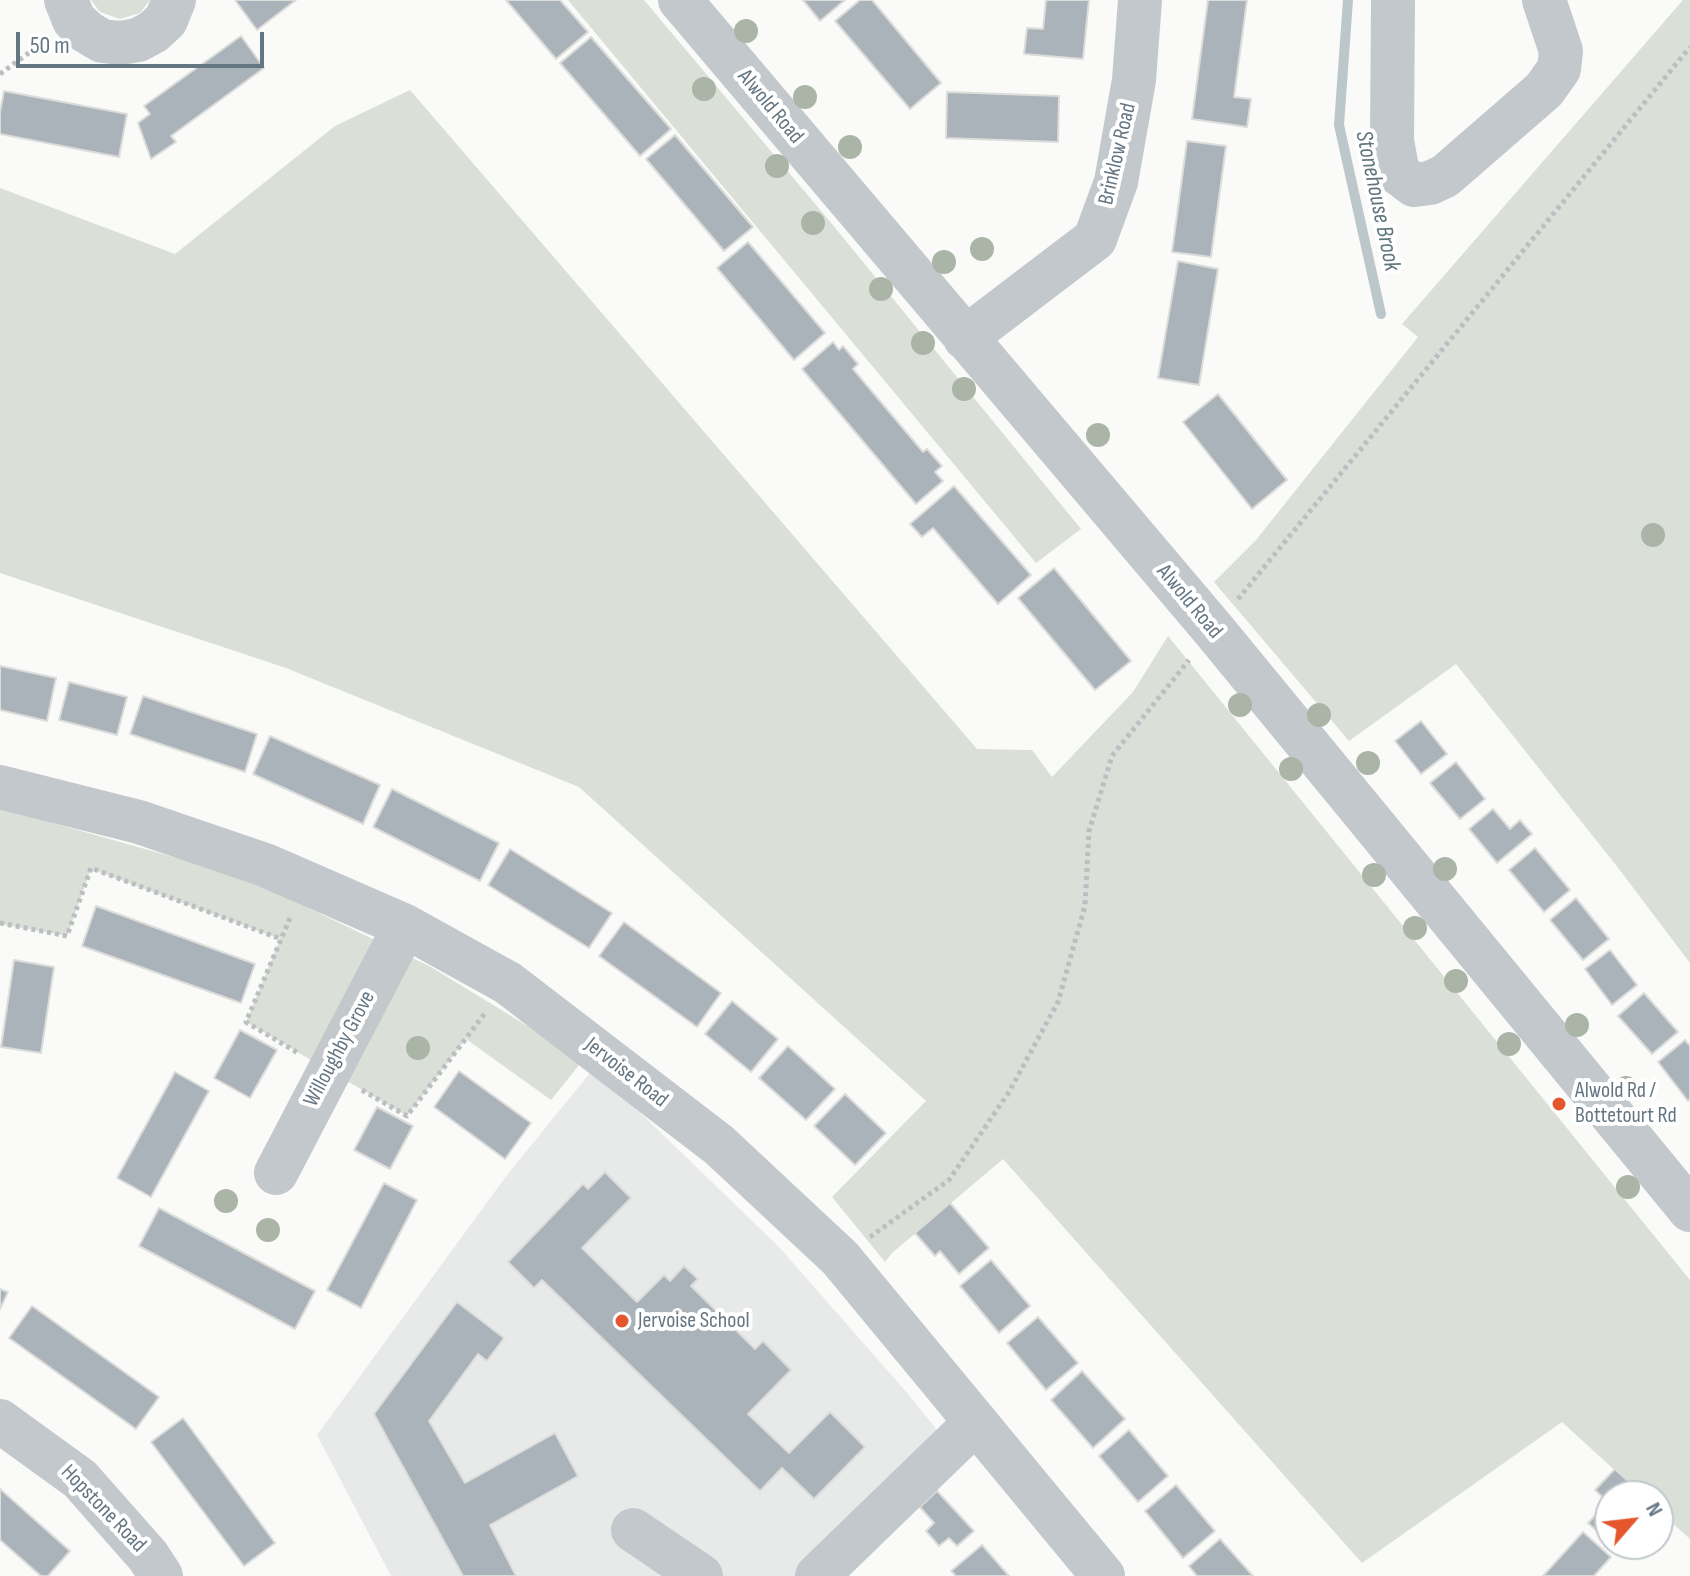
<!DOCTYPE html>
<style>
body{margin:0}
#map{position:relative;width:1690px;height:1576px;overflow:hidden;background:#fafaf8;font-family:"Sofia Sans Condensed",sans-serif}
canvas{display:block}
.north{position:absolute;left:1594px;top:1480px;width:80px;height:80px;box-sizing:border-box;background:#fff;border:2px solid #c1c8cd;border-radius:50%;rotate:62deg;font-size:22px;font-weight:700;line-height:32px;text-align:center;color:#657683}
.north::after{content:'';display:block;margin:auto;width:28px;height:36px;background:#e4572e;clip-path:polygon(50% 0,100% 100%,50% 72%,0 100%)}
.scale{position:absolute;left:16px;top:32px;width:248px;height:36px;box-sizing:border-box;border:4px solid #657683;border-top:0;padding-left:10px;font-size:24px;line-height:28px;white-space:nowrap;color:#657683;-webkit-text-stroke:6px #fff;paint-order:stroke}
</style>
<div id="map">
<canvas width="1690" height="1576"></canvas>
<div class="north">N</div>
<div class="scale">50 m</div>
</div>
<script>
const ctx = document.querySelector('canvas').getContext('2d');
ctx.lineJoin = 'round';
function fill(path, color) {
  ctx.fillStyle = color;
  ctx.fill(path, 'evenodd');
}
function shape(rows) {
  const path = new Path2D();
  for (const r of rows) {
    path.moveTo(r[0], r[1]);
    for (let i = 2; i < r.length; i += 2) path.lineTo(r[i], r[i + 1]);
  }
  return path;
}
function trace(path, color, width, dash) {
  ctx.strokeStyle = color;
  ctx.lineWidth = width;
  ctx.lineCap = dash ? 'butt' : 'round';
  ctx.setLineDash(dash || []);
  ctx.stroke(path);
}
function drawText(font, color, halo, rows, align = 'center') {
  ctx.font = font + ' "Sofia Sans Condensed",sans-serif';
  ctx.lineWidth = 8;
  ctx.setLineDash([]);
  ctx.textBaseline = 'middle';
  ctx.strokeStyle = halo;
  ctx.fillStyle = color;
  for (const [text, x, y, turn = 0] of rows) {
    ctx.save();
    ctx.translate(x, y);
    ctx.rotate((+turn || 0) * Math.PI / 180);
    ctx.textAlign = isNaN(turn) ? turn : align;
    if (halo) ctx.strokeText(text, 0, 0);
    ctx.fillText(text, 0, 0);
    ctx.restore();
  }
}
fill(shape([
 [594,1068,779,1247,909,1395,953,1450,823,1576,391,1576,317,1435,507,1175]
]), '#e8e9e9');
fill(shape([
 [91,0,150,0,140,13,120,19,100,12],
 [568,0,644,0,832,224,1081,529,1036,563],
 [1683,0,1690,0,1690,963,1619,869,1456,664,1349,741,1214,582,1256,540,1418,337,1402,324],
 [410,90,977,749,1032,750,1052,777,1133,692,1168,636,1690,1280,1690,1539,1658,1510,1658,1496,1643,1496,1562,1422,1362,1563,1003,1159,892,1253,885,1262,832,1197,926,1101,579,787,286,668,0,573,0,188,175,254,335,126],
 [0,808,244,877,431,967,583,1060,551,1100,466,1039,407,1116,246,1022,280,939,91,869,67,936,0,924]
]), '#dadfd7');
trace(shape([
 [1348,0,1339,125,1381,314]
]), '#bbc7cb', 10);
const building = shape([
 [235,0,296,0,257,30,235,0],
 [506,0,560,0,588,32,556,59,506,0],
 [803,0,845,0,820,21,803,0],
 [860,0,872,0,941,83,910,109,835,21,860,0],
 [1046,0,1089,0,1083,59,1024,54,1027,28,1043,29,1046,0],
 [1208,0,1247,0,1234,97,1251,99,1247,127,1192,119,1208,0],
 [241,36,264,68,171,136,176,142,151,159,138,123,150,114,144,106,241,36],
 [591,37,671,129,640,156,560,63,591,37],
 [4,91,127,114,119,157,0,134,0,112,4,91],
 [947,92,1059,96,1058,142,946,138,947,92],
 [675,135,753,227,724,251,646,159,675,135],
 [1187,141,1226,146,1211,257,1172,252,1187,141],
 [748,242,825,333,794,360,717,268,748,242],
 [1178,261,1218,269,1199,385,1158,378,1178,261],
 [833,342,839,350,843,346,858,364,853,369,923,452,927,449,942,466,935,472,943,481,916,504,802,369,833,342],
 [1218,394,1287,480,1252,509,1183,422,1218,394],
 [954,486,1031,575,998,604,933,528,922,537,910,524,954,486],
 [1054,568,1131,661,1095,690,1018,598,1054,568],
 [0,666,56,678,47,721,0,710,0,666],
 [69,682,127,697,117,735,59,720,69,682],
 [143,696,257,734,245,772,130,734,143,696],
 [1421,721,1447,754,1421,774,1395,741,1421,721],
 [270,736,380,785,363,824,253,774,270,736],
 [1456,762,1485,799,1460,819,1430,783,1456,762],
 [392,789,499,843,480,881,373,827,392,789],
 [1493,809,1510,829,1520,820,1532,834,1497,863,1469,829,1493,809],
 [1535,848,1570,890,1544,912,1509,870,1535,848],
 [510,849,612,913,589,948,488,885,510,849],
 [1576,898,1609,939,1583,960,1550,920,1576,898],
 [96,906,255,964,241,1003,82,946,96,906],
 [624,922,721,993,697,1027,599,956,624,922],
 [1610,950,1637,985,1612,1005,1585,969,1610,950],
 [14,960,54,967,41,1053,1,1047,14,960],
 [1644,993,1678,1032,1652,1054,1618,1016,1644,993],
 [732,1001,778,1039,751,1072,705,1034,732,1001],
 [240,1030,277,1050,250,1098,214,1078,240,1030],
 [1685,1040,1690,1046,1690,1099,1688,1101,1658,1062,1685,1040],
 [788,1046,835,1089,806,1120,759,1078,788,1046],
 [459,1071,531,1123,505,1159,434,1107,459,1071],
 [175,1072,209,1091,151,1197,117,1178,175,1072],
 [845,1094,886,1133,855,1165,814,1126,845,1094],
 [377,1107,413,1126,390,1169,354,1150,377,1107],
 [605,1172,631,1198,582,1248,637,1302,664,1275,670,1281,684,1266,698,1279,691,1286,755,1349,763,1341,791,1370,748,1414,789,1453,830,1412,865,1447,814,1499,782,1468,760,1491,542,1280,534,1288,508,1262,583,1184,588,1189,605,1172],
 [384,1183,417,1200,361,1308,327,1290,384,1183],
 [950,1203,989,1248,959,1274,940,1251,935,1256,915,1233,950,1203],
 [159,1208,315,1291,295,1329,139,1246,159,1208],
 [991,1260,1030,1306,999,1333,960,1286,991,1260],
 [0,1289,8,1292,0,1309,0,1289],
 [457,1302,504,1338,487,1361,478,1354,429,1421,465,1483,555,1433,578,1476,490,1525,516,1576,463,1576,374,1414,457,1302],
 [32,1306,159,1397,136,1429,9,1338,32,1306],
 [1038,1317,1078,1363,1046,1390,1007,1343,1038,1317],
 [1082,1371,1125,1419,1093,1448,1051,1400,1082,1371],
 [183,1418,275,1543,244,1566,151,1442,183,1418],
 [1129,1430,1168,1476,1138,1502,1099,1456,1129,1430],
 [1615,1469,1644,1496,1610,1496,1610,1543,1588,1523,1608,1502,1595,1490,1615,1469],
 [1176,1485,1215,1531,1183,1558,1145,1511,1176,1485],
 [0,1489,70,1551,48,1576,41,1576,0,1540,0,1489],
 [937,1491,974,1531,957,1546,949,1538,939,1546,926,1531,934,1523,920,1507,937,1491],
 [1583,1532,1611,1557,1594,1576,1543,1576,1583,1532],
 [1220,1539,1253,1576,1197,1576,1189,1566,1220,1539],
 [1611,1544,1632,1544,1622,1555,1611,1544],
 [982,1545,1009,1576,956,1576,951,1571,982,1545]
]);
fill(building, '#aab3b9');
trace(building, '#dcdcda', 2);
trace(shape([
 [0,74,45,41],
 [1238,599,1690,47],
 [290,918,246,1022,298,1053],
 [0,923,67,936,91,868,281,939],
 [362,1090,407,1116,486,1012],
 [870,1237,949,1180,1009,1092,1058,1002,1085,906,1089,831,1112,756,1189,660]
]), '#bbbfc2', 5, [4, 4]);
trace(shape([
 [66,0,74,20,87,32,102,41,120,43,138,40,153,32,166,20,174,0],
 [680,0,1213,629,1690,1210],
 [1393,0,1392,141,1398,173,1414,185,1430,183,1445,176,1544,90,1559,69,1561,51,1544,0],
 [965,338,1095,239,1116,182,1134,80,1140,0],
 [0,787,139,822,265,865,405,926,508,983,719,1145,840,1258,1103,1576],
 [276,1173,405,926],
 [0,1421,80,1479,148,1556,161,1576],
 [633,1530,701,1576],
 [817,1576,976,1422]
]), '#c3c8cc', 44);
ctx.fillStyle = '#aab4a7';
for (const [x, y] of [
 [746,31],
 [704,89],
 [805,97],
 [850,147],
 [777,166],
 [813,223],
 [982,249],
 [944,262],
 [881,289],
 [923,343],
 [964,389],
 [1098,435],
 [1653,535],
 [1240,705],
 [1319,715],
 [1368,763],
 [1291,769],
 [1445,869],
 [1374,875],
 [1415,928],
 [1456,981],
 [1577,1025],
 [1509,1044],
 [418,1048],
 [1626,1088],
 [1628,1187],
 [226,1201],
 [268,1230]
]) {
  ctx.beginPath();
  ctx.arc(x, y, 12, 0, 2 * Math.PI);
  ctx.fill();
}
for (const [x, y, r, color] of [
 [1559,1104,8,"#e4572e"],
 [622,1321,8,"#e4572e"]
]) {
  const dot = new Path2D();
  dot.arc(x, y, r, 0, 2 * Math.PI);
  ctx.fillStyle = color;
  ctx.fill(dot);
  trace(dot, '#fff', 3);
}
drawText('22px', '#657683', '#fff', [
 ["Alwold Road",770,107,50],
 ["Brinklow Road",1118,154,-77],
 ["Alwold Road",1189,602,50],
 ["Willoughby Grove",340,1049,-62],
 ["Jervoise Road",626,1073,38],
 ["Hopstone Road",103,1509,46]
]);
drawText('22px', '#657683', '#fff', [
 ["Alwold Rd /",1575,1091],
 ["Bottetourt Rd",1575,1116],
 ["Jervoise School",638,1321]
], 'left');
drawText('italic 24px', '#60757c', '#fff', [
 ["Stonehouse Brook",1377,201,78]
]);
</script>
